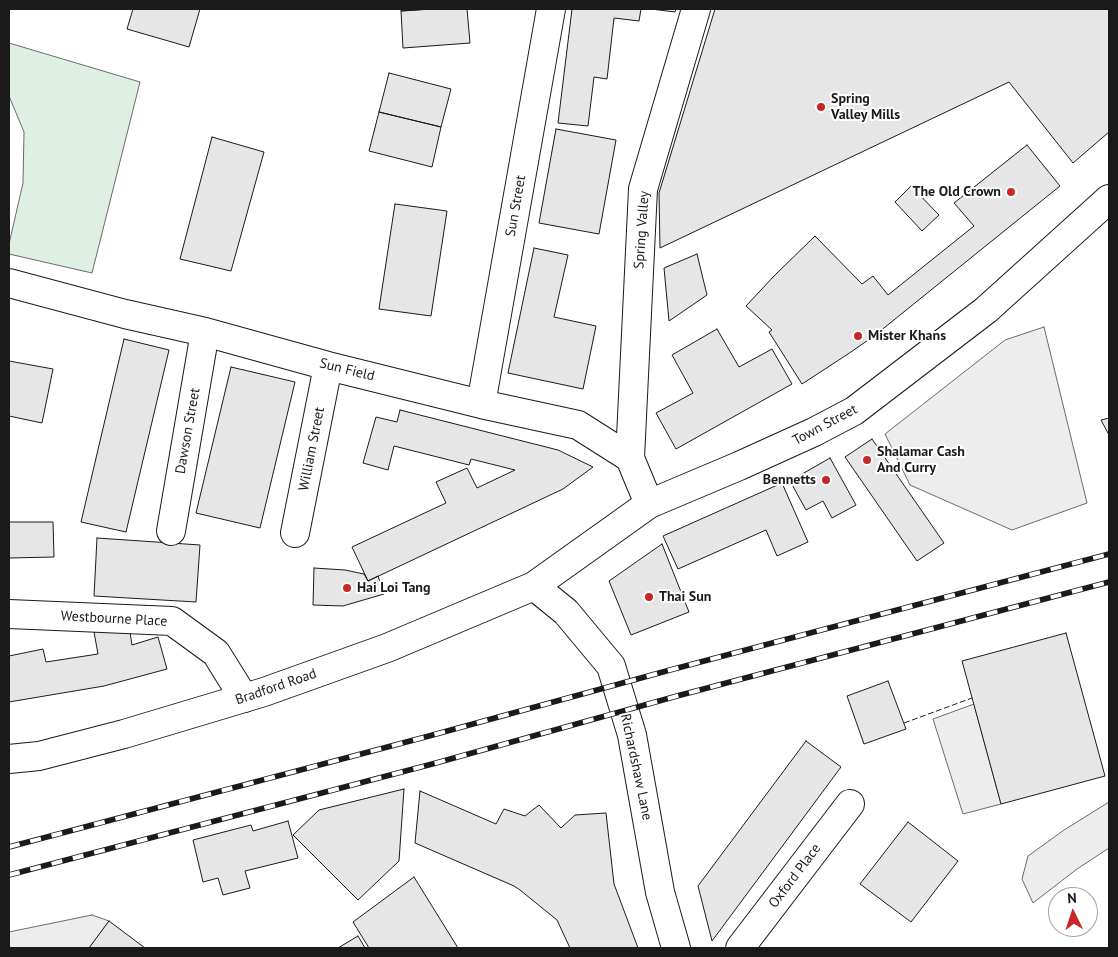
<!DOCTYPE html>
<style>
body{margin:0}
#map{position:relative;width:1118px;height:957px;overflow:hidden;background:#fff;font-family:"PT Sans",sans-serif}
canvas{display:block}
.frame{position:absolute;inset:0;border:10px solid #1a1a1a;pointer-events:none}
.north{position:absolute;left:1048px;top:887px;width:50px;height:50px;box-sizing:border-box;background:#fff;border:1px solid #a3a3a3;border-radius:50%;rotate:356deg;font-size:14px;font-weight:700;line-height:20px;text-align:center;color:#1a1a1a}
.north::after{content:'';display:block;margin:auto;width:18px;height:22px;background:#c62828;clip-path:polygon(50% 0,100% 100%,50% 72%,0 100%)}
</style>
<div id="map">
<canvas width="1118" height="957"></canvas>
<div class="frame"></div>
<div class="north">N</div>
</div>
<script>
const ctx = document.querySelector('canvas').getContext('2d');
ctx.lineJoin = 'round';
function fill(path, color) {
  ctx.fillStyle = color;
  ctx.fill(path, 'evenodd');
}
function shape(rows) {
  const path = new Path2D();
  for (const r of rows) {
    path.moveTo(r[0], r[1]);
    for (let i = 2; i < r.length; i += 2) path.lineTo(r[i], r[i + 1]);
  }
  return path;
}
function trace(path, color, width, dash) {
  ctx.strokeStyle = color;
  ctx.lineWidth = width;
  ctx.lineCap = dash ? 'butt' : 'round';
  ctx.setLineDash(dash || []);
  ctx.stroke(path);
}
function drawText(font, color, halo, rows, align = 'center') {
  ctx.font = font + ' "PT Sans",sans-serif';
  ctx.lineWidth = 4;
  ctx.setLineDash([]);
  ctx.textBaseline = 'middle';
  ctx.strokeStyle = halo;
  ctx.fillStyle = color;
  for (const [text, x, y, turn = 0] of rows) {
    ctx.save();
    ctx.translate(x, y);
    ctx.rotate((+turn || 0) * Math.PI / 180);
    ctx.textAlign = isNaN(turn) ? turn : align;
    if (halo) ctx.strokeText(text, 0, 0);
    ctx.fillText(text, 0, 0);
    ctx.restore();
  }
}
const green = shape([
 [9,43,140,82,92,273,9,254,9,244,23,183,24,132,9,96,9,43]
]);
fill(green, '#e0efe3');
trace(green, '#6a6a6a', 1);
const parking = shape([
 [1044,327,1087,503,1012,530,910,485,885,434,1005,340,1044,327],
 [974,704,1001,804,963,814,933,719,974,704],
 [1109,802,1109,848,1077,869,1033,903,1022,879,1028,856,1064,830,1109,802],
 [92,915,109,921,89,948,9,948,9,932,92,915]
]);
fill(parking, '#ededed');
trace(parking, '#6a6a6a', 1);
const building = shape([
 [133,9,200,9,189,47,127,29,133,9],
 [401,9,431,9,401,11,401,9],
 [431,9,467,9,470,43,403,48,401,11,431,9],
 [572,9,641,9,639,21,614,18,607,79,594,77,588,126,558,123,572,9],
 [651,9,676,9,675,12,651,9],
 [715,9,1109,9,1109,132,1073,163,1009,82,660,248,659,193,715,9],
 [389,73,451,89,441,127,379,112,389,73],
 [379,112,441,127,432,167,369,151,379,112],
 [556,129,616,140,599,234,539,223,556,129],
 [212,137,264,152,231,271,180,259,212,137],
 [1027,145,1060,186,874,336,848,354,802,384,769,332,772,330,746,306,774,276,815,236,862,284,873,276,888,295,974,226,954,203,1027,145],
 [911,186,939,215,922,231,895,202,911,186],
 [395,204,447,211,431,316,379,309,395,204],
 [534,248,568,255,554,317,596,326,583,389,508,373,534,248],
 [697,254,707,295,669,321,664,268,697,254],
 [717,329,739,367,772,349,792,384,676,449,656,413,693,393,672,355,717,329],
 [124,339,169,350,126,532,81,522,124,339],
 [9,361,53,369,42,423,9,416,9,361],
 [231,367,295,382,260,528,196,513,231,367],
 [400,410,558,450,593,467,563,489,368,581,352,547,446,503,436,482,467,468,477,488,515,470,471,459,469,465,394,446,388,470,363,463,376,417,397,422,400,410],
 [1109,418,1109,435,1101,420,1109,418],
 [872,439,944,543,917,561,845,457,872,439],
 [830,458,856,505,832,518,823,501,806,510,790,481,830,458],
 [782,483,808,542,777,556,766,530,678,569,663,536,782,483],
 [9,522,53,522,54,557,9,558,9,522],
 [97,538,200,545,196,602,94,596,97,538],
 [662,544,689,612,631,635,609,581,662,544],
 [314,568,345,570,364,574,368,581,378,576,384,594,343,606,313,605,314,568],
 [129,626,132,645,158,637,167,669,104,686,9,702,9,656,43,649,46,662,98,654,94,632,129,626],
 [1066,633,1105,776,1001,804,962,661,1066,633],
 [888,681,906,729,864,744,847,696,888,681],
 [806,741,841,767,712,941,698,886,806,741],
 [404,789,399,861,358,900,293,835,319,810,404,789],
 [420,791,496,824,504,809,525,816,539,805,561,828,575,815,606,813,614,884,638,948,570,948,557,920,520,890,514,886,415,843,420,791],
 [288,821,298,858,245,871,250,888,223,895,218,878,203,882,193,840,251,825,253,831,288,821],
 [908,822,958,861,911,922,860,884,908,822],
 [414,877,458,948,369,948,353,922,414,877],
 [109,921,145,948,89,948,109,921],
 [358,936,365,948,338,948,358,936]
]);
fill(building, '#e6e6e6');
trace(building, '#1a1a1a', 1);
const minor = shape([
 [9,283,125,314,205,332,328,366,481,404,578,425,630,458,649,504],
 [481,404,551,9],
 [630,458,643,189,696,9],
 [171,531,205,332],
 [295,533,328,366],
 [9,614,172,621,216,653,244,698],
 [740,948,850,804]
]);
const major = shape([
 [534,586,566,612,611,666,632,735,660,892,676,948],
 [9,759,39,756,124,734,264,692,387,648,534,586,649,504,739,466,814,432,854,411,986,310,1109,199]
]);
trace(minor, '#1a1a1a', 30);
trace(major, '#1a1a1a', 30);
trace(minor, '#fff', 28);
trace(major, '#fff', 28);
const rail = shape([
 [9,847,429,736,670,670,1109,554],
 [9,875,436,763,677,696,1109,582]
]);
trace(rail, '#1a1a1a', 5.5);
trace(rail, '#fff', 4, [11]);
trace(shape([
 [904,723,972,698]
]), '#1a1a1a', 1, [6, 2.5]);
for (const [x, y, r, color] of [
 [821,107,5,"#c62828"],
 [1011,192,5,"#c62828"],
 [858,336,5,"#c62828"],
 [867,460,5,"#c62828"],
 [826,480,5,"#c62828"],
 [347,588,5,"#c62828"],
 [649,597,5,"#c62828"]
]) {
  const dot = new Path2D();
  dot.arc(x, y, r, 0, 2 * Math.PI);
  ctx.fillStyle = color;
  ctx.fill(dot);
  trace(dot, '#fff', 2);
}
drawText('bold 14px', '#1a1a1a', '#fff', [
 ["Spring",831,99],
 ["Valley Mills",831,115],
 ["The Old Crown",1001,192,"right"],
 ["Mister Khans",868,336],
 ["Shalamar Cash",877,452],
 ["And Curry",877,468],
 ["Bennetts",816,480,"right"],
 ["Hai Loi Tang",357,588],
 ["Thai Sun",659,597]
], 'left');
drawText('14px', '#1a1a1a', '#fff', [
 ["Sun Street",516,206,-80],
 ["Spring Valley",642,230,-86],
 ["Sun Field",347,370,14],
 ["Town Street",825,425,-28],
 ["Dawson Street",188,431,-80],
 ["William Street",312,449,-79],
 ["Westbourne Place",114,619,3],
 ["Bradford Road",276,687,-19],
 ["Richardshaw Lane",636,767,78],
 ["Oxford Place",795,876,-53]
]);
</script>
